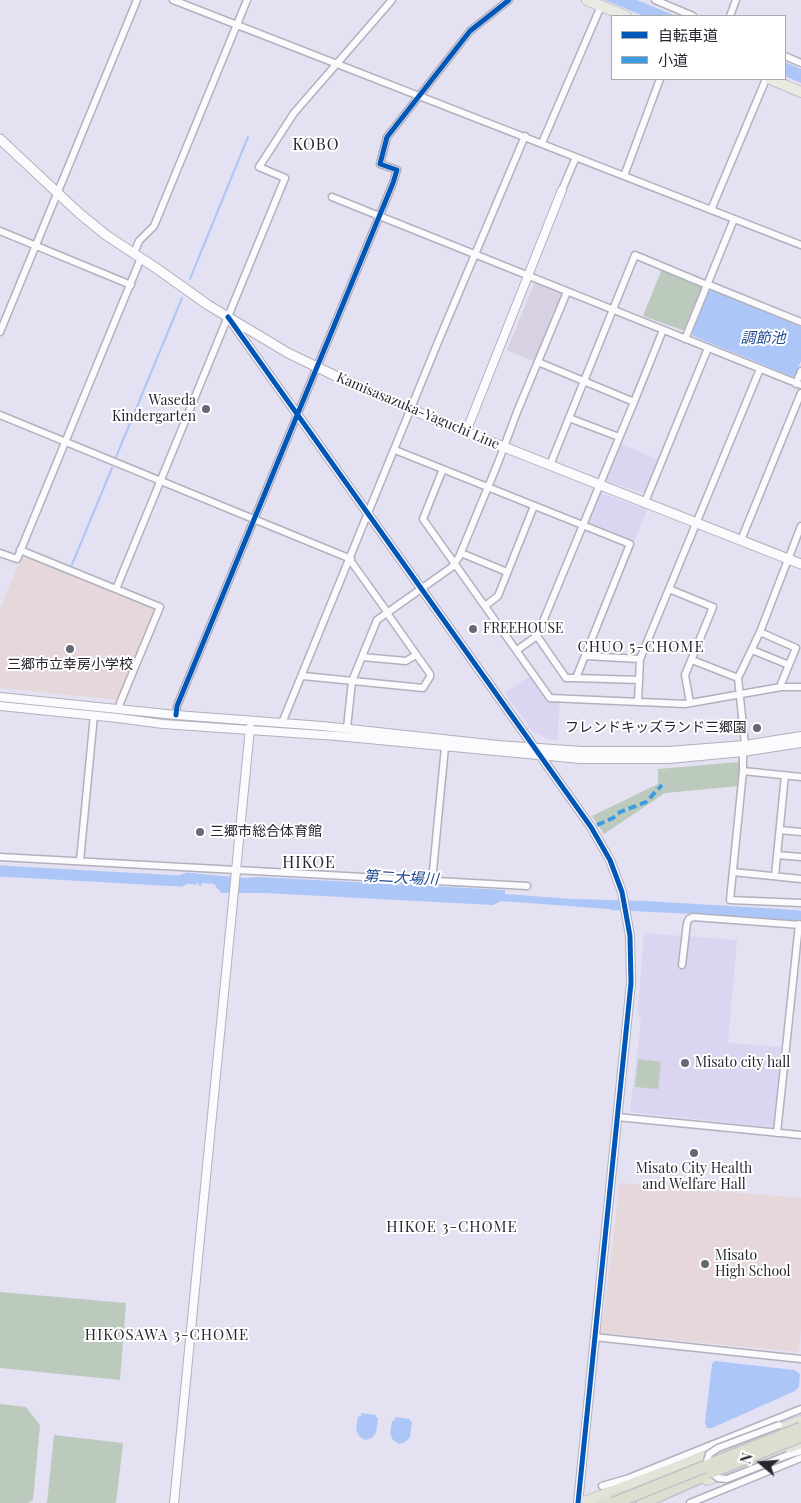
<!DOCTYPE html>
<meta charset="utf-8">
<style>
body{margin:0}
#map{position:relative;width:801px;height:1503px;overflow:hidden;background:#e4e1f2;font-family:"Playfair Display","Noto Sans JP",serif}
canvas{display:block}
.legend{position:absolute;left:611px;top:15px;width:175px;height:65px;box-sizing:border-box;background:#fff;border:1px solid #a9a8ad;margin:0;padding:6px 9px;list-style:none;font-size:15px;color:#282531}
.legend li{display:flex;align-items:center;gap:10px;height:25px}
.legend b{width:25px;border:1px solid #a9a8ad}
.north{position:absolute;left:736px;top:1438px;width:50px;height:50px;-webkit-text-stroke:4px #fff;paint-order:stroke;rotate:288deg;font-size:14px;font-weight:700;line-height:20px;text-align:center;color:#282531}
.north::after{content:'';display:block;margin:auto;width:18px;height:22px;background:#282531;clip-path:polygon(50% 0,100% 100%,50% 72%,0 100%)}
</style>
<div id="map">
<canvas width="801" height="1503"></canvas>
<ul class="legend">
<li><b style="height:6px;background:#0057b8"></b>自転車道</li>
<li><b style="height:6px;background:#3d9ce1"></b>小道</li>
</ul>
<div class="north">N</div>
</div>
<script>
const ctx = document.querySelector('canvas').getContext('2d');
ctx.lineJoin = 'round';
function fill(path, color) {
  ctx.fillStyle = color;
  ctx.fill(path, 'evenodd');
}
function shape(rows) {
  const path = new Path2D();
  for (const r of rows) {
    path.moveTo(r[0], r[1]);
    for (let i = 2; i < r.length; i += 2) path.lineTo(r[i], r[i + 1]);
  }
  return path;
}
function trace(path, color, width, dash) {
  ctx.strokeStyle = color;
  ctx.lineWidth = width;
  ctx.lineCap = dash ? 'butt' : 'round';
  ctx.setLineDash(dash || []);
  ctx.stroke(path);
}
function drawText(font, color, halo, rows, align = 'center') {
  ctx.font = font + ' "Playfair Display","Noto Sans JP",serif';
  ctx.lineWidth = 4;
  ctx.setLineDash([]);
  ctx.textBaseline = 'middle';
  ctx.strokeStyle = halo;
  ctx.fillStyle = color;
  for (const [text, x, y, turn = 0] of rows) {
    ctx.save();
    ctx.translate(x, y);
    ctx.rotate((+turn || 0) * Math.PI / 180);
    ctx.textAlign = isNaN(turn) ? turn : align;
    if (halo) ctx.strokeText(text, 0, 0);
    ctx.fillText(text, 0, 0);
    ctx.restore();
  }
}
fill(shape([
 [620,443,659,460,645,494,607,481,606,479],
 [602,493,647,510,634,542,588,524,587,521,599,494],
 [531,675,550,702,560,702,557,740,551,740,533,732,505,693],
 [644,933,737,940,728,1043,781,1047,774,1125,771,1127,630,1112,641,1022,638,1010]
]), '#dbd5f2');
fill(shape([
 [538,283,561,293,563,296,535,362,507,350,534,284]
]), '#d8d1e3');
fill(shape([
 [23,554,156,609,118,700,0,688,0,609],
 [620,1183,801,1198,801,1330,798,1352,601,1333]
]), '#e6d7db');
fill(shape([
 [662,269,701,285,702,288,685,331,643,316],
 [739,762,739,786,665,793,604,834,592,816,658,784,658,769],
 [638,1059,661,1062,658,1089,635,1087],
 [0,1292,126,1303,120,1380,0,1368],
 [0,1404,26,1407,40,1425,33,1500,28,1503,0,1503],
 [54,1435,123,1443,116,1503,47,1503]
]), '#bbcabd');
fill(shape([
 [605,0,637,0,676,16,644,16],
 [785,62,801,69,801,83,785,76],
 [711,290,801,327,801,361,795,375,793,377,693,336,692,334,708,292],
 [189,873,245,878,258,877,505,890,505,894,572,899,646,901,796,910,801,911,801,922,695,914,611,910,609,909,501,901,493,905,265,893,221,893,214,884,202,883,201,886,199,886,199,883,182,882,181,878],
 [715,1361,794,1370,800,1374,799,1387,795,1391,712,1428,707,1428,705,1423,712,1364],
 [361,1413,376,1415,376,1417,378,1418,376,1433,372,1438,365,1440,359,1436,356,1430,358,1417,361,1416],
 [395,1417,410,1419,410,1421,412,1422,410,1437,405,1442,399,1444,393,1440,390,1434,392,1421,395,1420]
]), '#acc6f8');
trace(shape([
 [190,279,248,137],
 [116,457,182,298],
 [71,567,112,468]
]), '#acc6f8', 2);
trace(shape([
 [0,871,180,881,188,878,195,879]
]), '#acc6f8', 11);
const minor = shape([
 [173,0,801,245],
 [655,0,693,16],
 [730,16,736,0],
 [785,56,801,63],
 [542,143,601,6],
 [624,176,660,79],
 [562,190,576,157],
 [332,197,801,385],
 [711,210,766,79],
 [0,231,131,285],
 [134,253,139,241,154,226,247,0],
 [707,284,801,322],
 [0,332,137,0],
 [685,339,734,219],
 [538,362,634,402,537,636,566,678,576,678,639,680,640,659,760,369],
 [796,384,801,371],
 [634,402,663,330],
 [0,415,351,559],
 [569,418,619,437],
 [395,450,630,544,576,678],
 [550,465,635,255,707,285],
 [443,469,423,519,550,698,685,704,781,687,801,687],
 [645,502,708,348],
 [801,526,760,632,738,678,745,745,743,752,743,771,730,900,801,903],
 [741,540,801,393],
 [20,550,160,607,120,703,119,709],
 [0,553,17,559,141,258],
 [461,553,507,572],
 [350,560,388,613],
 [116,589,285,178,259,167,294,113,392,0],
 [669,589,713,607,685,675,690,703],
 [485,606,498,596,534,506],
 [760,632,796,648,781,684,781,687],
 [517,650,537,636],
 [752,650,789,665],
 [585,656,640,659],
 [362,657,406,661,416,655],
 [692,660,738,678],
 [303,676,423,688,430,677,430,674,387,613],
 [638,702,639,680],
 [176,715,177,706,393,183,397,170,380,164,387,137,470,31,509,0],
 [282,723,438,342,525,136],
 [347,728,352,681,377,620,452,567,459,557,498,463,517,412,567,292],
 [743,771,801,777],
 [780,830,801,832],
 [777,855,801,857],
 [0,857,527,886],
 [80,861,94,715],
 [733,872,801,879],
 [775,876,785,775],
 [432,881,445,747],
 [682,965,687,923,689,919,693,917,801,925],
 [617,1117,801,1135],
 [777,1133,799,924],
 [594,1337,801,1359],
 [788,1455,801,1451],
 [602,1486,626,1479],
 [621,1486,629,1478,801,1409],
 [690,1503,801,1458]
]);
const tertiary = shape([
 [228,317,591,827,610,860,622,892,630,936,631,983,578,1503],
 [466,432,562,190],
 [0,697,176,715,322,726,498,745,581,751,668,751,745,745,801,736],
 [0,706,118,718,163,724,337,736,580,759,669,759,743,752,801,743],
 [174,1503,250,728]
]);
const secondary = shape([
 [0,139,79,213,106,235,159,270,208,305,288,353,348,382,443,423,801,564]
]);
const primary = shape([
 [587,0,626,16],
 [770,79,801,92]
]);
const trunk = shape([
 [707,1480,801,1443],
 [581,1503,801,1421]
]);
const motorway = shape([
 [603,1503,622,1495],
 [642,1503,712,1472]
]);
trace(minor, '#b2b0bd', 9);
trace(tertiary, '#b2b0bd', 10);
trace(secondary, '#b2b0bd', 11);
trace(primary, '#c2c1c9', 12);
trace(trunk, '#c2c1c9', 12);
trace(motorway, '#c2c1c9', 14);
trace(minor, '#fbfafd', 6);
trace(tertiary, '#fbfafd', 8);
trace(secondary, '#fbfafd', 9);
trace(primary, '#e9eae2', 10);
trace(trunk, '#e3e4d9', 10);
trace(motorway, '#ddded0', 11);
const minorBridge = shape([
 [779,1425,718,1448,709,1454,707,1461,713,1474,718,1478,727,1479,788,1455]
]);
const motorwayBridge = shape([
 [712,1472,801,1436],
 [614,1503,801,1428]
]);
trace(minorBridge, '#b2b0bd', 9, []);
trace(motorwayBridge, '#c2c1c9', 14, []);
trace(minorBridge, '#fbfafd', 6);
trace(motorwayBridge, '#ddded0', 11);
trace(shape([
 [597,825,613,818,620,812,646,802,662,785]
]), '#3d9ce1', 4, [8, 4]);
trace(shape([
 [228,317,591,827,610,860,622,892,630,936,631,983,578,1503],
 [176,715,177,706,393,183,397,170,380,164,387,137,470,31,509,0]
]), '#0057b8', 5);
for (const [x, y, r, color] of [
 [206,409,5,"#6a6775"],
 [473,629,5,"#6a6775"],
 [70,649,5,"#6a6775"],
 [757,728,5,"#6a6775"],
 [200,832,5,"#6a6775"],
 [685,1063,5,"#6a6775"],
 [694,1153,5,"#6a6775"],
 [705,1264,5,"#6a6775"]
]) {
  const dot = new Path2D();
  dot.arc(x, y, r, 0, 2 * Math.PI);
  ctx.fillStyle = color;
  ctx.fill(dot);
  trace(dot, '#fff', 2);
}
drawText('14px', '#282531', '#fff', [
 ["Waseda",196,401,"right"],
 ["Kindergarten",196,417,"right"],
 ["FREEHOUSE",483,629],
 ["三郷市立幸房小学校",70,665,"center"],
 ["フレンドキッズランド三郷園",747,728,"right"],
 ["三郷市総合体育館",210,832],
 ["Misato city hall",695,1063],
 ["Misato City Health",694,1169,"center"],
 ["and Welfare Hall",694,1185,"center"],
 ["Misato",715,1256],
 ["High School",715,1272]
], 'left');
drawText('14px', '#282531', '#fff', [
 ["Kamisasazuka-Yaguchi Line",418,411,23]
]);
drawText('italic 15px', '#1f4993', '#fff', [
 ["調節池",763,338],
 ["第二大場川",401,878,3]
]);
ctx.letterSpacing = '1px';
drawText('15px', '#282531', '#fff', [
 ["CHUO 5-CHOME",641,647],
 ["HIKOE 3-CHOME",452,1227],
 ["HIKOSAWA 3-CHOME",167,1335]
]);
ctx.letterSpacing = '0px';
ctx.letterSpacing = '1px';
drawText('16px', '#282531', '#fff', [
 ["KOBO",316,145],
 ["HIKOE",309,863]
]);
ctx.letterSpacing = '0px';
</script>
